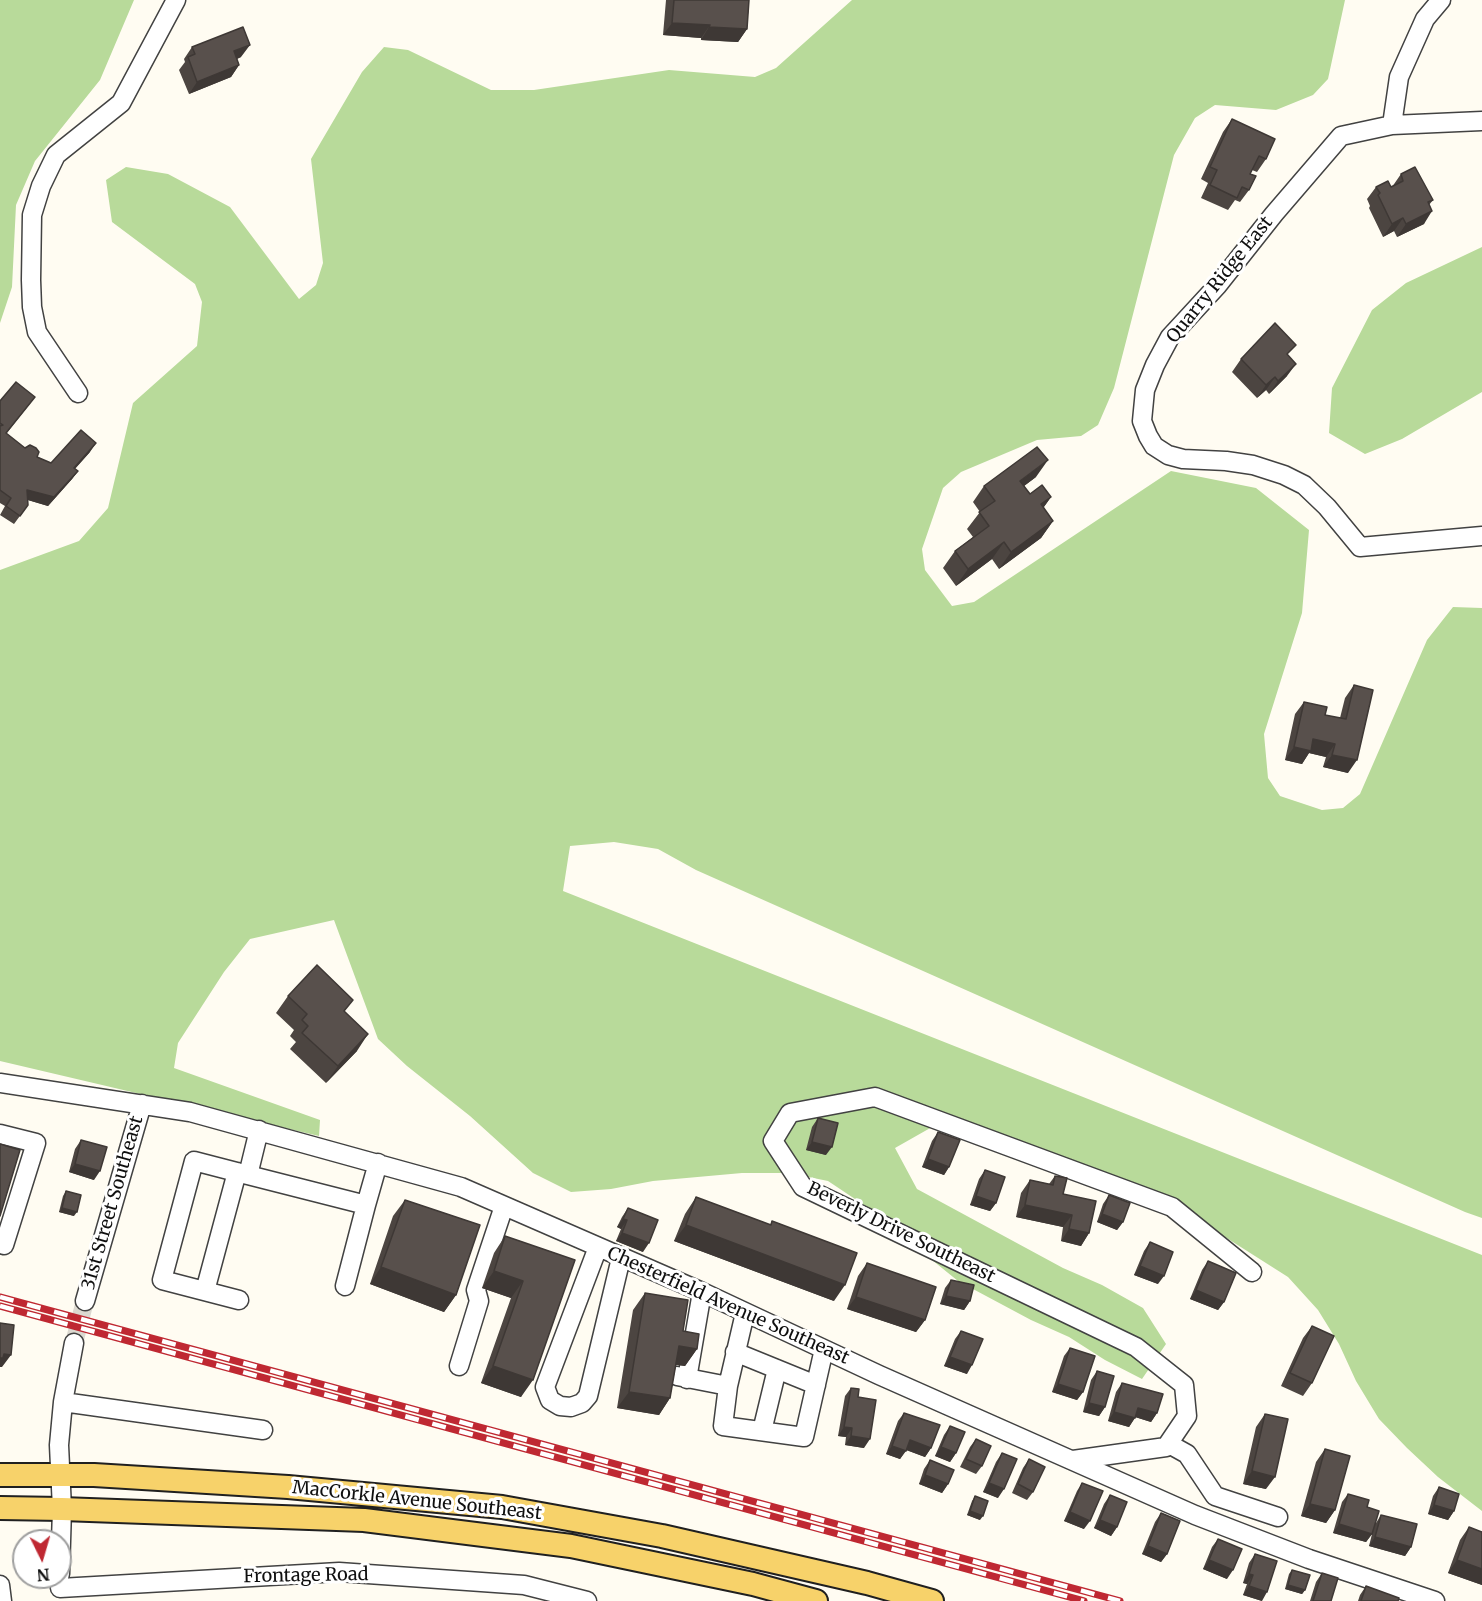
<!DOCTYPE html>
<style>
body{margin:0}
#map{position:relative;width:1482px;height:1601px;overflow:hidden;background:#fffcf2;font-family:Merriweather,serif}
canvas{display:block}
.north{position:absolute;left:12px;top:1529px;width:60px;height:60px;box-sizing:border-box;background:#fff;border:2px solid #9f9f9f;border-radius:50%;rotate:175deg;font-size:16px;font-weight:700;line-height:24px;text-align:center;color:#0f0f0f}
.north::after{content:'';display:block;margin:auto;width:21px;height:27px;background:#bf2832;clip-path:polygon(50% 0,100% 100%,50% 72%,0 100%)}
</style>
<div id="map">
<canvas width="1482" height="1601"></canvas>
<div class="north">N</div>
</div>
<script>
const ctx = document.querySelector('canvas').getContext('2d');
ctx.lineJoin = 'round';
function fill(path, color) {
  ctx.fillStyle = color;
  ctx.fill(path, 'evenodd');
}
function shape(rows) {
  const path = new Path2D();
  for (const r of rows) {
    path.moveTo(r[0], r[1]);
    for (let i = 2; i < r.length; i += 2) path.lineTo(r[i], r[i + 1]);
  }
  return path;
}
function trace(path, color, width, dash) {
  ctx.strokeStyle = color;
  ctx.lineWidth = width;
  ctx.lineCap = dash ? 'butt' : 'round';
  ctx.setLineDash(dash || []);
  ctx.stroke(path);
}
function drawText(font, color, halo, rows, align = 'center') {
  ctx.font = font + ' Merriweather,serif';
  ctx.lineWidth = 6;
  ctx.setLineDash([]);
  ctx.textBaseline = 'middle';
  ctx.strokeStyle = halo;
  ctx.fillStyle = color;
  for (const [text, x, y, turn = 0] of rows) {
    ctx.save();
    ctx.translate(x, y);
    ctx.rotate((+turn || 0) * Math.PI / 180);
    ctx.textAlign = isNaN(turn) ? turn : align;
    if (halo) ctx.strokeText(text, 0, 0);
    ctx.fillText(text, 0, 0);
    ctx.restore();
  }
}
fill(shape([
 [0,0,134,0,100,80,35,161,16,205,12,287,0,323],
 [852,0,1345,0,1328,79,1313,95,1276,110,1215,105,1195,118,1174,155,1114,388,1098,425,1081,436,1037,440,961,472,943,488,922,549,925,570,952,606,974,602,1171,471,1256,488,1309,530,1302,613,1264,734,1268,778,1280,796,1322,810,1343,808,1360,794,1427,640,1453,607,1482,608,1482,1218,1465,1212,696,870,658,849,614,842,570,846,563,891,1482,1255,1482,1511,1438,1477,1407,1448,1379,1419,1356,1381,1339,1344,1318,1310,1288,1277,1214,1230,932,1127,895,1148,917,1189,1063,1268,1102,1285,1143,1308,1166,1344,1142,1379,1105,1360,1069,1337,1031,1320,958,1281,864,1205,828,1181,789,1173,742,1173,653,1181,611,1189,571,1192,533,1173,470,1116,407,1066,378,1039,334,920,250,939,224,972,178,1043,174,1068,320,1120,319,1136,0,1061,0,570,79,541,108,508,133,403,197,346,202,302,195,284,112,222,106,180,126,167,168,174,230,207,299,299,316,285,323,263,311,159,362,72,384,47,408,50,491,90,534,90,669,70,755,77,776,68],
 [1482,247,1482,392,1402,439,1365,454,1329,433,1332,388,1372,310,1406,283]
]), '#b8da9a');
trace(shape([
 [74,1343,85,1301]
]), '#dbd8d0', 18, [18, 9]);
const minor = shape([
 [1441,0,1425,19,1399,77,1392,125,1341,136,1274,214,1217,286,1170,337,1155,365,1145,390,1142,421,1148,436,1154,446,1168,455,1183,459,1226,461,1253,465,1284,475,1304,485,1327,507,1360,547,1482,536],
 [1392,125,1482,121],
 [78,393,37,332,32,307,31,280,32,215,41,186,56,155,121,103,176,0],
 [0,1083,190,1112,461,1187,702,1292,879,1375,1195,1515,1309,1559,1435,1601],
 [259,1130,248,1175,366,1205,378,1163],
 [0,1134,36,1143,4,1245],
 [598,1247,545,1387,550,1400,560,1406,571,1407,582,1403,588,1396,621,1258],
 [345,1286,366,1205],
 [205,1291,237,1172],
 [239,1300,162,1280,194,1161,248,1175],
 [85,1301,142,1104],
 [745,1313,728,1386,723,1426,804,1437,824,1349],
 [735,1352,816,1385],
 [459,1366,479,1301,476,1290,504,1206],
 [677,1376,728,1386],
 [687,1379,702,1292],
 [63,1402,263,1430],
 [762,1431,777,1369],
 [1169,1444,1187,1454,1215,1496,1278,1517],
 [1073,1460,1166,1447,1187,1416,1184,1385,1136,1347,803,1187,773,1141,790,1113,875,1097,1172,1207,1252,1272],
 [60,1574,62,1509,59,1445,63,1402,74,1343],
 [0,1585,2,1601],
 [60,1588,339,1572,524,1585,587,1601]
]);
const major = shape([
 [0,1475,94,1475,288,1487,502,1507,662,1536,867,1583,932,1601],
 [0,1508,62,1509,364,1520,571,1546,753,1584,816,1601]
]);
trace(minor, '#424242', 21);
trace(major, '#202020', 26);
trace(minor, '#fff', 18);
trace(major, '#f7d26a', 22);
const rail = shape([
 [0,1297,1120,1601],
 [0,1306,1084,1601]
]);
trace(rail, '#bf2832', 7);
trace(rail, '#fff', 4.5, [14]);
fill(shape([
 [666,0,749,0,747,29,738,42,701,40,701,38,663,35],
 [192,47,241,57,237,59,239,65,231,77,189,94,179,70,185,62,184,59],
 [1232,119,1266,159,1257,172,1252,170,1250,174,1249,190,1240,202,1235,200,1228,210,1201,198,1208,183,1201,179,1223,132],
 [1401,174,1433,200,1429,205,1424,224,1397,237,1394,231,1383,237,1369,208,1370,206,1367,199,1376,187,1392,187],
 [1289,356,1287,376,1269,394,1266,390,1257,398,1232,372,1241,359],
 [35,397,6,434,37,457,51,463,90,452,75,469,78,471,72,479,48,506,28,500,28,505,14,524,0,515,5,506,0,503,0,401],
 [1036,477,1024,486,1030,494,1051,497,1043,508,1053,521,1041,538,999,569,992,559,956,586,943,568,955,551,973,537,967,529,980,512,973,502,984,486],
 [1354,685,1348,773,1323,767,1326,757,1309,753,1302,764,1285,760,1295,714,1304,702,1325,715,1340,718,1345,698],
 [288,996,345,1012,357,1051,326,1083,290,1049,296,1042,290,1036,294,1030,276,1013],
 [818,1118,826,1155,806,1150,812,1127],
 [938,1132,949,1167,944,1175,922,1167,932,1141],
 [81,1140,94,1180,69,1172,75,1149],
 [985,1170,996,1203,990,1211,970,1205,979,1179],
 [1055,1176,1063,1194,1089,1233,1081,1246,1061,1241,1063,1227,1016,1217,1021,1193,1030,1180,1049,1184],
 [66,1191,74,1216,59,1212,63,1196],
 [1109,1195,1123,1222,1117,1230,1097,1222,1103,1204],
 [696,1197,770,1225,772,1221,834,1301,674,1241,685,1214],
 [405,1200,456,1295,444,1312,370,1284,393,1216],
 [628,1208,643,1252,616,1241,621,1229,617,1227,622,1217],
 [505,1236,575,1260,521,1397,481,1383,511,1298,482,1288,494,1253],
 [1150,1242,1158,1284,1134,1275,1144,1251],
 [1208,1261,1224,1302,1218,1310,1190,1299,1202,1270],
 [867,1263,925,1320,916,1332,847,1309,858,1276],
 [951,1280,970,1301,964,1310,940,1304,945,1288],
 [645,1293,697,1349,685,1366,676,1365,670,1398,659,1415,617,1408,633,1310],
 [1312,1326,1312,1383,1303,1396,1281,1386,1303,1338],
 [961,1331,967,1374,944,1366,955,1339],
 [1070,1348,1083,1392,1077,1400,1052,1392,1064,1356],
 [1097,1371,1105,1407,1099,1416,1083,1412,1091,1380],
 [1122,1383,1157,1413,1151,1422,1135,1417,1129,1427,1108,1421,1116,1392],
 [851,1388,858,1397,864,1448,845,1445,846,1437,838,1436,845,1396],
 [904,1413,931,1448,925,1457,906,1450,900,1459,886,1454,898,1421],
 [1265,1414,1266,1489,1243,1484,1256,1427],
 [950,1426,956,1453,950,1462,935,1456,944,1435],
 [976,1439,982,1466,976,1474,960,1467,970,1447],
 [1325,1449,1335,1510,1326,1523,1301,1516,1316,1462],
 [1002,1453,998,1498,983,1492,996,1462],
 [1029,1459,1033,1492,1027,1500,1012,1493,1023,1468],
 [930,1460,948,1484,942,1493,919,1484,924,1469],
 [1082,1483,1084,1529,1064,1521,1077,1491],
 [1439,1487,1454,1511,1448,1520,1428,1514,1433,1496],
 [1348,1494,1367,1507,1376,1523,1381,1515,1411,1547,1405,1556,1369,1546,1372,1534,1366,1542,1333,1533,1342,1502],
 [1110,1495,1117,1527,1111,1536,1094,1528,1104,1504],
 [975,1496,980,1520,967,1515,972,1501],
 [1161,1513,1167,1554,1161,1562,1142,1554,1155,1522],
 [1469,1527,1482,1532,1482,1585,1448,1573,1460,1540],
 [1218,1539,1227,1579,1203,1569,1212,1547],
 [1255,1554,1262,1601,1243,1595,1247,1584,1243,1583,1249,1563],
 [1292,1570,1305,1590,1302,1594,1285,1589,1289,1574],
 [1322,1573,1331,1601,1310,1601,1316,1582],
 [1366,1586,1398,1601,1358,1601,1360,1595]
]), '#4c4541');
fill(shape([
 [672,23,710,25,701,38,663,35],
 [709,27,747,29,738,42,701,40],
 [250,45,241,57,225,64,234,51],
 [239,65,231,77,189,94,197,82],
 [1432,211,1424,224,1397,237,1406,224],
 [1403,218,1394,231,1383,237,1392,224],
 [1296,364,1287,376,1269,394,1278,381],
 [1275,377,1266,390,1257,398,1266,385],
 [96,443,90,452,68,476,74,468],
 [1048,460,1036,477,1008,498,1020,481],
 [78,471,72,479,48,506,21,498,27,490],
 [1051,497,1039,514,1041,504],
 [1053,521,1041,538,999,569,1011,552],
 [1004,542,992,559,956,586,968,569],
 [1313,739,1335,744,1326,757,1309,753,1302,764,1285,760,1294,747],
 [1332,755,1357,760,1348,773,1323,767],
 [368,1034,357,1051,326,1083,338,1066],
 [812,1142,832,1147,826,1155,806,1150],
 [928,1159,949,1167,944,1175,922,1167],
 [75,1164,100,1171,94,1180,69,1172],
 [976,1196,996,1203,990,1211,970,1205],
 [1025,1205,1072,1215,1063,1227,1016,1217],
 [62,1208,77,1212,74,1216,59,1212],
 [1102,1214,1123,1222,1117,1230,1097,1222],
 [623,1219,627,1220,621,1229,617,1227],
 [686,1225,845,1285,834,1301,674,1241],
 [1069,1229,1089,1233,1081,1246,1061,1241],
 [622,1233,649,1243,643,1252,616,1241],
 [1140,1266,1164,1276,1158,1284,1134,1275],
 [381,1267,456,1295,444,1312,370,1284],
 [494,1271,523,1281,511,1298,482,1288],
 [1196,1290,1224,1302,1218,1310,1190,1299],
 [946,1296,970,1301,964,1310,940,1304],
 [856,1297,925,1320,916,1332,847,1309],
 [679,1346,697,1349,685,1366,667,1363],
 [4,1354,11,1355,2,1367,0,1367,0,1358],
 [950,1357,972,1365,967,1374,944,1366],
 [493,1366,533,1380,521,1397,481,1383],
 [1058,1384,1083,1392,1077,1400,1052,1392],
 [629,1392,670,1398,659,1415,617,1408],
 [1089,1403,1105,1407,1099,1416,1083,1412],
 [1138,1408,1157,1413,1151,1422,1132,1416],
 [1114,1412,1135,1418,1129,1427,1108,1421],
 [844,1427,852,1428,846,1437,838,1436],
 [851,1436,870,1439,864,1448,845,1445],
 [910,1440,931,1448,925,1457,904,1449],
 [892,1446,906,1451,900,1459,886,1454],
 [941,1447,956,1453,950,1462,935,1456],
 [1252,1471,1275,1477,1266,1489,1243,1484],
 [925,1475,948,1484,942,1493,919,1484],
 [989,1483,1004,1489,998,1498,983,1492],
 [1310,1504,1335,1510,1326,1523,1301,1516],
 [1434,1505,1454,1511,1448,1520,1428,1514],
 [970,1511,983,1516,980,1520,967,1515],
 [1070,1512,1090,1521,1084,1529,1064,1521],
 [1100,1520,1117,1527,1111,1536,1094,1528],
 [1339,1524,1372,1534,1366,1542,1333,1533],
 [1375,1537,1411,1547,1405,1556,1369,1546],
 [1148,1546,1167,1554,1161,1562,1142,1554],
 [1209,1560,1233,1570,1227,1579,1203,1569],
 [1457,1560,1482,1569,1482,1585,1448,1573],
 [1249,1574,1253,1575,1247,1584,1243,1583],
 [1288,1585,1305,1590,1302,1594,1285,1589],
 [1249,1586,1267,1592,1262,1601,1243,1595]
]), '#3e3835');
const building = shape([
 [674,0,749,0,747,29,709,27,710,25,672,23,674,0],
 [243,27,250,45,234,51,239,65,197,82,188,57,195,54,192,47,243,27],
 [1232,119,1275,139,1266,159,1259,156,1250,174,1256,176,1249,190,1242,187,1237,198,1210,185,1217,170,1210,167,1232,119],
 [1415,167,1433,200,1428,202,1432,211,1406,224,1403,218,1392,224,1378,195,1380,193,1376,187,1388,181,1391,187,1403,181,1401,174,1415,167],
 [1275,323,1296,345,1287,354,1296,364,1278,381,1275,377,1266,385,1241,359,1275,323],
 [16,382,35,397,6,433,25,448,30,445,36,448,39,452,37,457,51,463,81,430,96,443,74,468,78,471,54,497,27,490,28,505,20,516,6,506,11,498,0,490,0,426,3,425,0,423,0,401,16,382],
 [1037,447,1048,460,1020,481,1030,494,1042,485,1051,497,1041,504,1053,521,1011,552,1004,542,968,569,955,551,989,526,979,512,995,501,984,486,1037,447],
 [1354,685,1373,690,1357,760,1332,755,1335,744,1313,739,1311,751,1294,747,1304,702,1327,707,1325,715,1346,719,1354,685],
 [317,965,353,1000,344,1011,368,1034,338,1066,302,1033,308,1026,302,1020,307,1014,288,996,317,965],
 [818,1118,838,1123,832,1147,812,1142,818,1118],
 [938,1132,960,1140,949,1167,928,1159,938,1132],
 [81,1140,107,1147,100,1171,75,1164,81,1140],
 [0,1144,20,1150,0,1216,0,1144],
 [985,1170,1005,1177,996,1203,976,1196,985,1170],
 [1055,1176,1067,1178,1063,1194,1096,1201,1089,1233,1069,1229,1072,1215,1025,1205,1030,1180,1053,1185,1055,1176],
 [66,1191,81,1195,77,1212,62,1208,66,1191],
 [1109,1195,1130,1203,1123,1222,1102,1214,1109,1195],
 [696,1197,771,1225,772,1221,857,1253,845,1285,686,1225,696,1197],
 [405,1200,480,1225,456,1295,381,1267,405,1200],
 [628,1208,658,1220,649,1243,622,1233,627,1220,623,1219,628,1208],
 [505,1236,575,1260,533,1380,493,1366,523,1281,494,1271,505,1236],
 [1150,1242,1173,1252,1164,1276,1140,1266,1150,1242],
 [1208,1261,1236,1273,1224,1302,1196,1290,1208,1261],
 [867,1263,936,1287,925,1320,856,1297,867,1263],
 [951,1280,974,1285,970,1301,946,1296,951,1280],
 [645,1293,688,1300,683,1331,699,1334,697,1349,679,1346,670,1398,629,1392,645,1293],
 [0,1323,14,1325,11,1355,4,1354,3,1358,0,1358,0,1323],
 [1312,1326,1334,1336,1312,1383,1290,1373,1312,1326],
 [961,1331,983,1339,972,1365,950,1357,961,1331],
 [1070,1348,1095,1356,1083,1392,1058,1384,1070,1348],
 [1097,1371,1114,1376,1105,1407,1089,1403,1097,1371],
 [1122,1383,1163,1394,1157,1413,1138,1408,1135,1418,1114,1412,1122,1383],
 [851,1388,859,1389,858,1397,876,1400,870,1439,851,1436,852,1428,844,1427,851,1388],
 [904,1413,940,1425,931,1448,910,1440,906,1451,892,1446,904,1413],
 [1265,1414,1288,1419,1275,1477,1252,1471,1265,1414],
 [950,1426,965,1432,956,1453,941,1447,950,1426],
 [976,1439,991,1446,982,1466,966,1459,976,1439],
 [1325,1449,1350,1456,1335,1510,1310,1504,1325,1449],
 [1002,1453,1017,1459,1004,1489,989,1483,1002,1453],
 [1029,1459,1045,1467,1033,1492,1018,1484,1029,1459],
 [930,1460,954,1470,948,1484,925,1475,930,1460],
 [1082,1483,1103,1491,1090,1521,1070,1512,1082,1483],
 [1439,1487,1459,1494,1454,1511,1434,1505,1439,1487],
 [1348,1494,1369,1500,1367,1507,1379,1511,1372,1534,1339,1524,1348,1494],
 [1110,1495,1127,1502,1117,1527,1100,1520,1110,1495],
 [975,1496,988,1501,983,1516,970,1511,975,1496],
 [1161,1513,1180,1521,1167,1554,1148,1546,1161,1513],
 [1381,1515,1417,1524,1411,1547,1375,1537,1381,1515],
 [1469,1527,1482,1532,1482,1569,1457,1560,1469,1527],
 [1218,1539,1242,1549,1233,1570,1209,1560,1218,1539],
 [1255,1554,1277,1561,1267,1592,1249,1586,1253,1575,1249,1574,1255,1554],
 [1292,1570,1310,1575,1305,1590,1288,1585,1292,1570],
 [1322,1573,1338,1578,1331,1601,1313,1601,1322,1573],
 [1366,1586,1399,1598,1398,1601,1361,1601,1366,1586]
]);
fill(building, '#58504c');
trace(building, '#3e3835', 1.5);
drawText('18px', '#0f0f0f', '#fff', [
 ["Quarry Ridge East",1220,280,-51],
 ["31st Street Southeast",113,1203,-74],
 ["Beverly Drive Southeast",901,1233,26],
 ["Chesterfield Avenue Southeast",728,1306,24],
 ["MacCorkle Avenue Southeast",417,1501,6],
 ["Frontage Road",306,1576,-1]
]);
</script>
